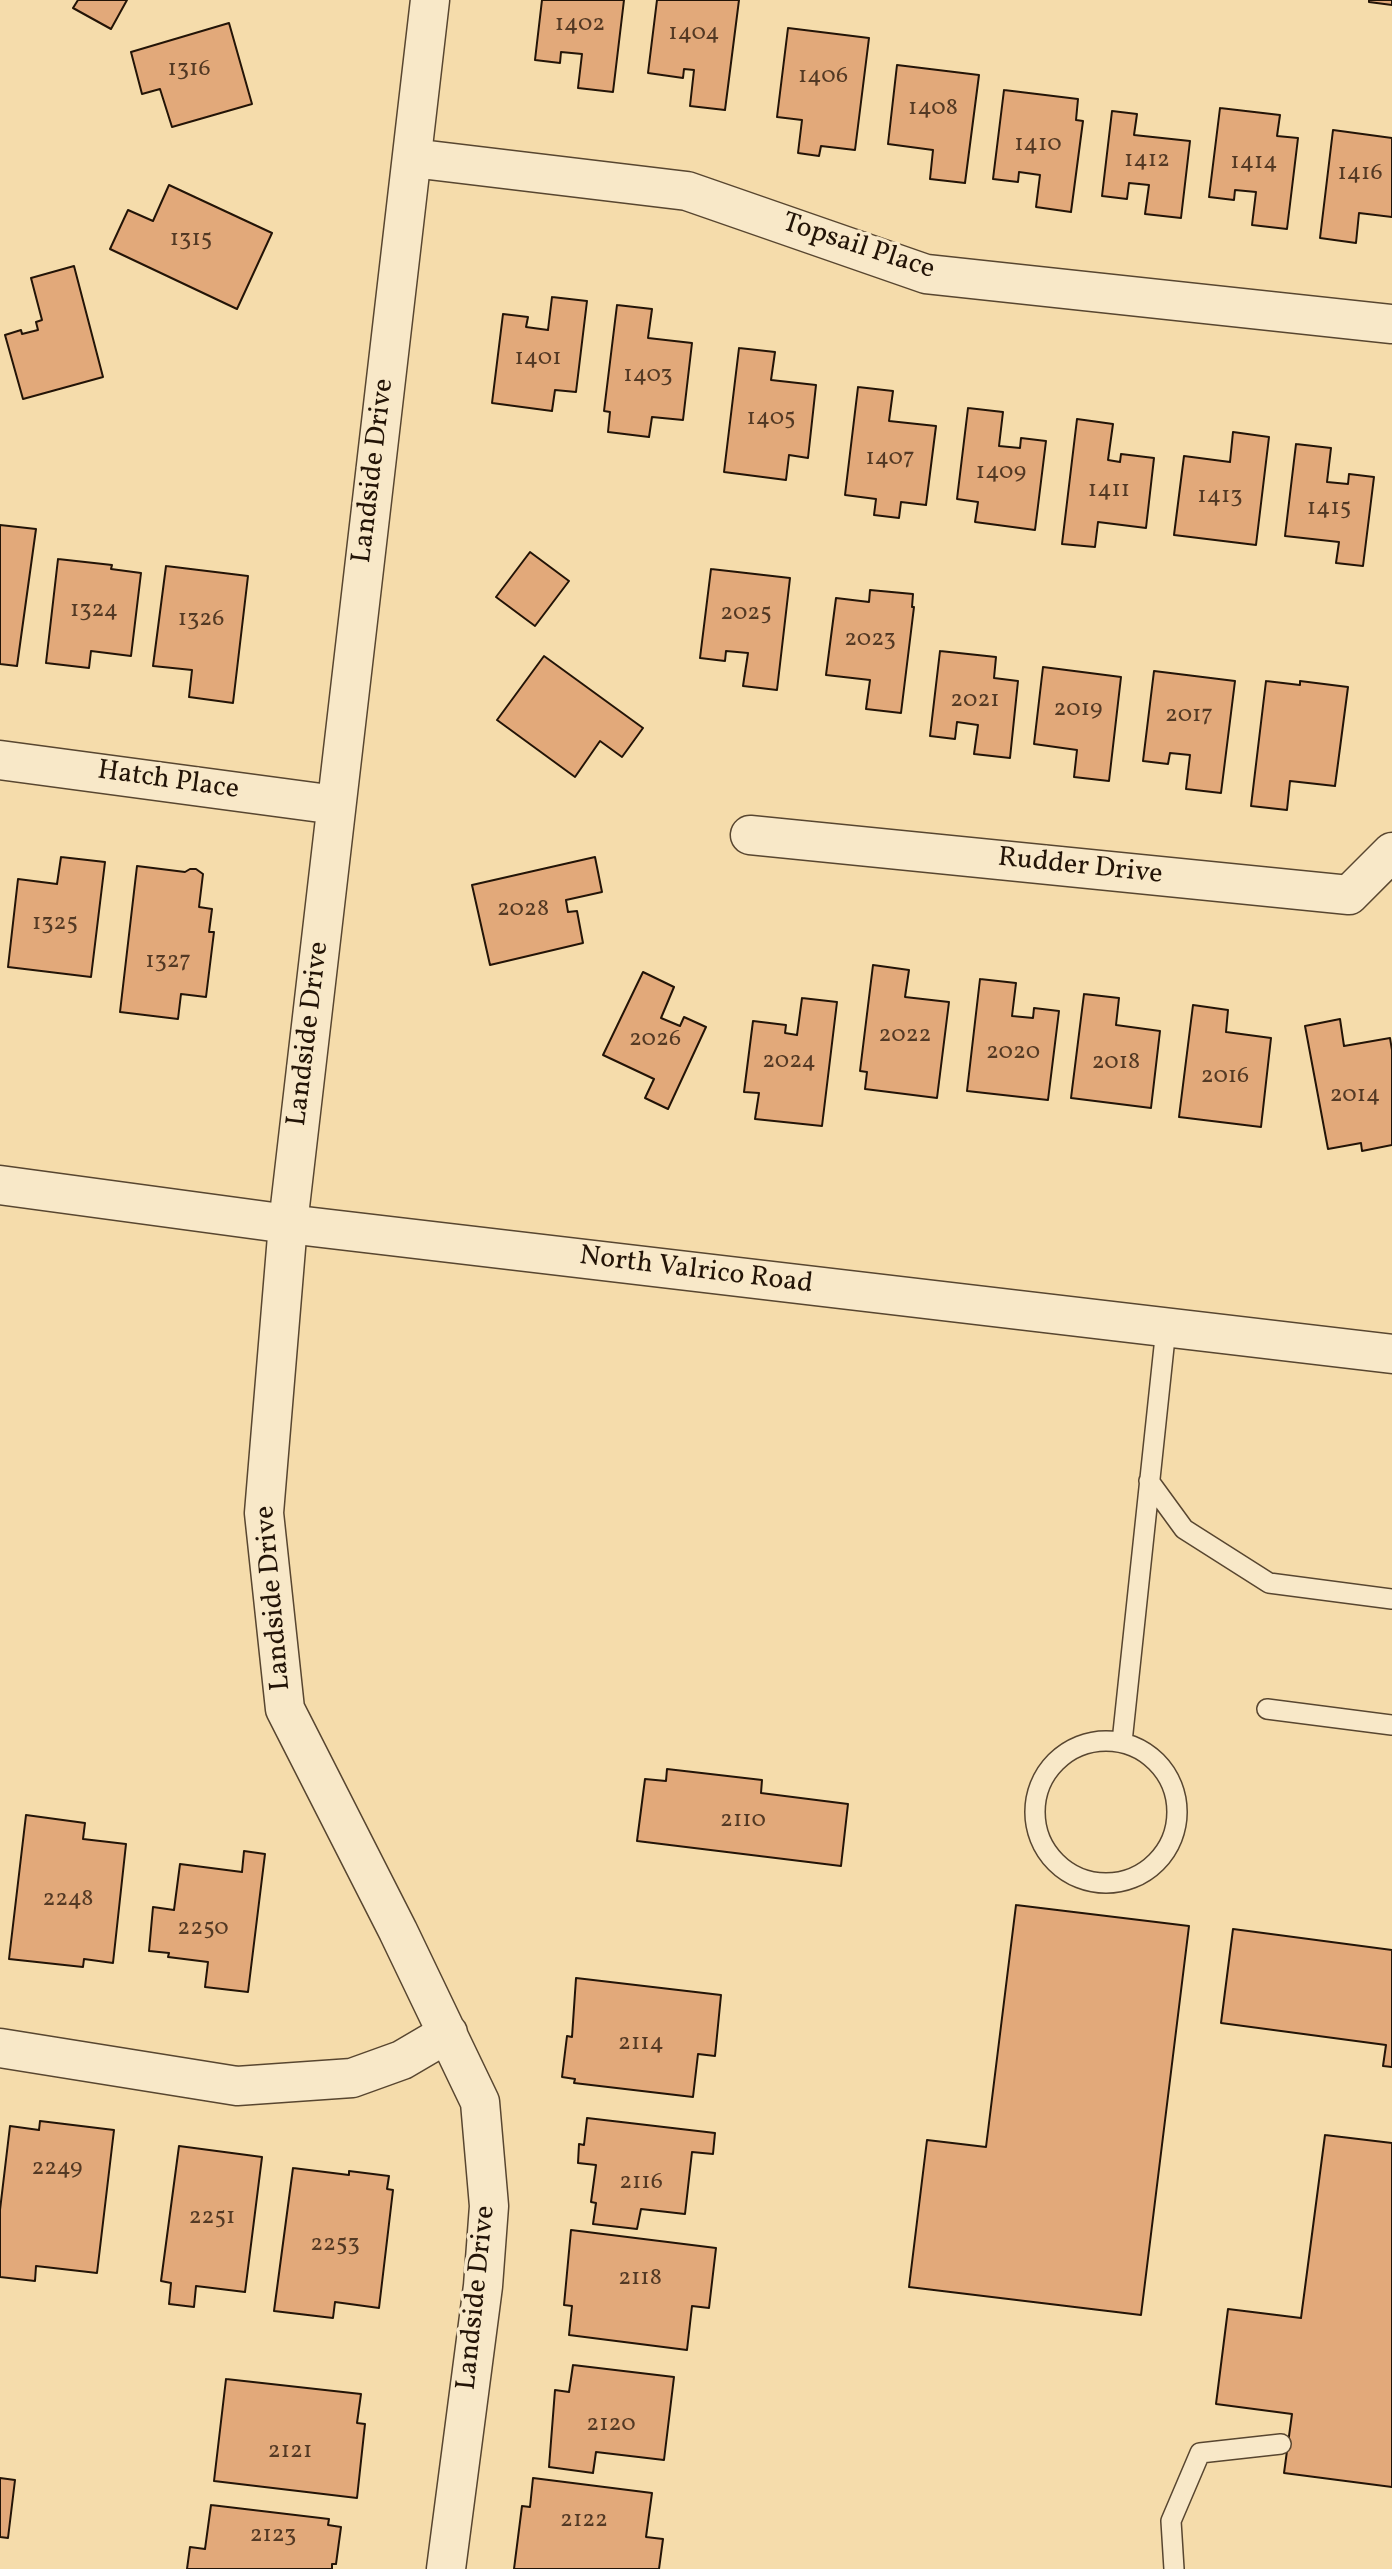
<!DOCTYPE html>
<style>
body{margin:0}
canvas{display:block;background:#f5dcab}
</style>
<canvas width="1392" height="2569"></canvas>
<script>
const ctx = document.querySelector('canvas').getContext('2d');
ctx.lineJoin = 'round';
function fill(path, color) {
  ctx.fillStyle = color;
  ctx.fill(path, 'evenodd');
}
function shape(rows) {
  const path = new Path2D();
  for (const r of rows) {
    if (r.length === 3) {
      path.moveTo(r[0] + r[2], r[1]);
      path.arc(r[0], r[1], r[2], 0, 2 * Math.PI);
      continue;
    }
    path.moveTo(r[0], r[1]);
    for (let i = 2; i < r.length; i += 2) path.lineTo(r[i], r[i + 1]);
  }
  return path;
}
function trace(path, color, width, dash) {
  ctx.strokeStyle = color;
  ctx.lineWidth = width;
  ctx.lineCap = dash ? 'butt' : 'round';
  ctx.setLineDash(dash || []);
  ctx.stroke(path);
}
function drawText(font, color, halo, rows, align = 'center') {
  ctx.font = font + ' Vollkorn,serif';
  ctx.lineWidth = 7;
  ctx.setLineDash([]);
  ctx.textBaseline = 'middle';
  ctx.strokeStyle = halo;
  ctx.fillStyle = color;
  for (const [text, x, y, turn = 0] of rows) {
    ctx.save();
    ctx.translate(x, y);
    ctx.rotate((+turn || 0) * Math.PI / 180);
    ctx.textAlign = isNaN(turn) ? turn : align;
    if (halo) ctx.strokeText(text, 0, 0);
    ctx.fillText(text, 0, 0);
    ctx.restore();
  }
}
const building = shape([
 [78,0,127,0,111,29,73,8,78,0],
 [542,0,624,0,613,92,578,88,582,54,561,52,560,63,535,60,542,0],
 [657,0,739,0,725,110,690,106,694,70,684,69,683,78,648,73,657,0],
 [1369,0,1392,0,1392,5,1369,2,1369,0],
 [229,23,252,104,172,127,160,89,142,94,131,52,229,23],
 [788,28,869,38,855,150,821,146,819,156,798,153,802,120,777,117,788,28],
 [897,65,979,75,965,183,930,179,933,150,888,144,897,65],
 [1004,90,1078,99,1076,120,1083,121,1071,212,1036,207,1040,175,1019,172,1018,182,993,179,1004,90],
 [1220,108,1280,115,1277,136,1298,138,1287,229,1252,225,1256,192,1235,190,1234,200,1209,197,1220,108],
 [1112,111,1137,114,1134,135,1190,141,1181,218,1145,214,1149,185,1129,183,1127,199,1102,196,1112,111],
 [1333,130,1392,138,1392,217,1359,213,1356,243,1320,238,1333,130],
 [169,185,272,233,237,309,110,249,128,210,153,221,169,185],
 [74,266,103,377,23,399,5,335,21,330,22,334,38,330,36,322,42,320,31,278,74,266],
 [552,297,587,301,576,392,555,390,552,411,492,403,503,314,528,317,526,327,548,330,552,297],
 [617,305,652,309,648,338,692,343,683,420,652,417,649,437,608,432,610,412,604,411,617,305],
 [739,348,775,352,771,380,816,385,808,458,789,455,786,480,724,472,739,348],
 [858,387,893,391,889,421,936,426,926,505,901,502,899,518,874,515,876,499,845,495,858,387],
 [968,408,1003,412,999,446,1020,448,1021,438,1046,441,1035,530,975,522,978,502,957,499,968,408],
 [1077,419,1113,424,1108,460,1120,462,1121,454,1154,458,1146,528,1098,522,1095,547,1062,544,1077,419],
 [1233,432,1269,437,1256,545,1174,535,1184,456,1230,462,1233,432],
 [1296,444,1331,448,1327,482,1348,484,1349,474,1374,477,1363,566,1336,563,1339,542,1285,536,1296,444],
 [0,525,36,529,17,666,0,664,0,525],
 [530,552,569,581,535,626,496,597,530,552],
 [58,559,112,565,111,569,141,573,131,656,91,651,89,668,46,663,58,559],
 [166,566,248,576,233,703,189,697,192,670,153,666,166,566],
 [711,569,790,578,777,690,743,686,748,653,726,651,725,661,700,658,711,569],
 [870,590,913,594,912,607,914,607,901,713,866,709,870,680,826,675,836,598,869,602,870,590],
 [940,651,996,657,994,678,1018,681,1010,758,974,754,978,725,957,722,955,739,930,736,940,651],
 [544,656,643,728,622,757,600,741,575,777,497,720,544,656],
 [1043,667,1121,677,1109,781,1074,777,1077,750,1034,744,1043,667],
 [1154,671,1235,681,1221,793,1186,789,1190,755,1170,753,1168,764,1143,761,1154,671],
 [1266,681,1300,685,1300,681,1348,687,1335,786,1290,781,1287,810,1251,806,1266,681],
 [61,857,105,862,91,977,8,967,18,879,57,884,61,857],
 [595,857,602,892,566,900,568,912,577,911,583,943,490,965,472,885,595,857],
 [137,866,185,872,190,869,196,869,203,874,199,907,212,909,209,932,214,932,206,997,181,994,178,1019,120,1012,137,866],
 [873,965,909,970,905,997,949,1002,937,1098,865,1089,867,1072,860,1071,873,965],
 [643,972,674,987,661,1018,680,1026,684,1017,706,1027,668,1109,645,1098,654,1079,603,1055,643,972],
 [980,979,1016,983,1012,1016,1033,1018,1034,1008,1059,1011,1048,1100,967,1091,980,979],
 [1084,994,1119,998,1116,1025,1160,1031,1151,1108,1071,1098,1084,994],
 [802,998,837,1002,822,1126,755,1119,759,1093,744,1092,753,1021,786,1025,785,1033,797,1035,802,998],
 [1193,1005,1228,1010,1226,1032,1271,1038,1261,1127,1179,1117,1193,1005],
 [1340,1019,1344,1046,1390,1038,1392,1050,1392,1145,1362,1151,1361,1143,1328,1149,1305,1026,1340,1019],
 [667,1769,762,1780,761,1793,848,1804,841,1866,637,1841,645,1779,666,1781,667,1769],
 [26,1815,85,1823,83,1839,126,1844,113,1963,84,1959,83,1967,9,1959,26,1815],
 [244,1851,265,1854,248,1992,205,1987,208,1962,168,1957,169,1953,149,1951,153,1907,174,1910,180,1864,242,1872,244,1851],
 [1016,1905,1189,1926,1141,2315,909,2287,927,2140,986,2147,1016,1905],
 [1233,1929,1392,1950,1392,2067,1383,2066,1386,2045,1221,2023,1233,1929],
 [576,1978,721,1995,715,2056,698,2054,693,2097,574,2083,575,2079,562,2077,567,2036,572,2037,576,1978],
 [587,2118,715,2133,713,2154,692,2152,685,2214,641,2209,637,2229,593,2224,596,2203,591,2202,596,2165,578,2163,579,2144,584,2145,587,2118],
 [40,2121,114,2130,97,2273,36,2266,35,2281,0,2277,0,2210,10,2126,39,2130,40,2121],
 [1325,2135,1392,2143,1392,2487,1284,2473,1292,2414,1216,2404,1228,2309,1301,2318,1325,2135],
 [179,2146,262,2157,245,2292,196,2286,194,2307,169,2304,171,2283,161,2281,179,2146],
 [293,2168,349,2175,349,2171,389,2176,387,2189,393,2190,379,2308,335,2302,333,2318,274,2311,293,2168],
 [571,2230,716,2248,709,2308,692,2306,687,2350,569,2335,572,2306,564,2305,571,2230],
 [573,2365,674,2377,664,2460,596,2452,593,2473,549,2467,555,2390,569,2392,573,2365],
 [226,2379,361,2394,357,2423,365,2424,357,2498,214,2481,226,2379],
 [0,2478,15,2480,8,2538,0,2537,0,2478],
 [533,2478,652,2493,646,2537,663,2539,659,2569,514,2569,522,2506,530,2507,533,2478],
 [211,2505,329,2519,328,2525,341,2527,336,2564,332,2564,332,2569,187,2569,190,2547,205,2549,211,2505]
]);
fill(building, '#e2a97a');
trace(building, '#231407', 2);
const service = shape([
 [1149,1481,1184,1529,1269,1583,1392,1599],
 [1267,1709,1392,1725],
 [1106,1812,71],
 [1122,1742,1166,1328],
 [1174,2569,1171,2521,1200,2453,1281,2444]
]);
const minor = shape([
 [430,0,288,1224,264,1513,285,1709,398,1931,480,2102,489,2206,483,2286,446,2569],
 [412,158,687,191,926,274,1392,324],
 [0,760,336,805],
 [750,835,1349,895,1392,852],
 [0,2048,237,2086,352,2078,402,2060,448,2033]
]);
const tertiary = shape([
 [0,1185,288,1224,1392,1354]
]);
trace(service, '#584630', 22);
trace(minor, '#584630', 41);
trace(tertiary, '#584630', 41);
trace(service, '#f8e8c8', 19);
trace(minor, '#f8e8c8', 38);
trace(tertiary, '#f8e8c8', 38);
drawText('24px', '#533924', null, [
 ["1402",580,26],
 ["1404",694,35],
 ["1316",189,71],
 ["1406",823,78],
 ["1408",933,110],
 ["1410",1038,146],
 ["1412",1147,162],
 ["1414",1254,164],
 ["1416",1360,175],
 ["1315",191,241],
 ["1401",538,360],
 ["1403",648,377],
 ["1405",771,420],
 ["1407",890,460],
 ["1409",1001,474],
 ["1411",1109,492],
 ["1413",1220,498],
 ["1415",1329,510],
 ["1324",94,612],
 ["2025",746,615],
 ["1326",201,621],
 ["2023",870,641],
 ["2021",975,702],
 ["2019",1078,711],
 ["2017",1189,717],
 ["2028",523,911],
 ["1325",55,925],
 ["1327",168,963],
 ["2022",905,1037],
 ["2026",655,1041],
 ["2020",1013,1054],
 ["2024",789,1063],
 ["2018",1116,1064],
 ["2016",1225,1078],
 ["2014",1355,1097],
 ["2110",743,1822],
 ["2248",68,1901],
 ["2250",203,1930],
 ["2114",641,2045],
 ["2249",57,2170],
 ["2116",641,2184],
 ["2251",212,2219],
 ["2253",335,2246],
 ["2118",640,2280],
 ["2120",611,2426],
 ["2121",290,2453],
 ["2122",584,2522],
 ["2123",273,2537]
]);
drawText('28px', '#231407', '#f8e8c8', [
 ["Topsail Place",858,248,18],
 ["Landside Drive",375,471,-83],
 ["Hatch Place",168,782,8],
 ["Rudder Drive",1080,868,6],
 ["Landside Drive",310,1034,-83],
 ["North Valrico Road",696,1272,7],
 ["Landside Drive",275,1598,-95],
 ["Landside Drive",478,2298,-84]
]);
</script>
